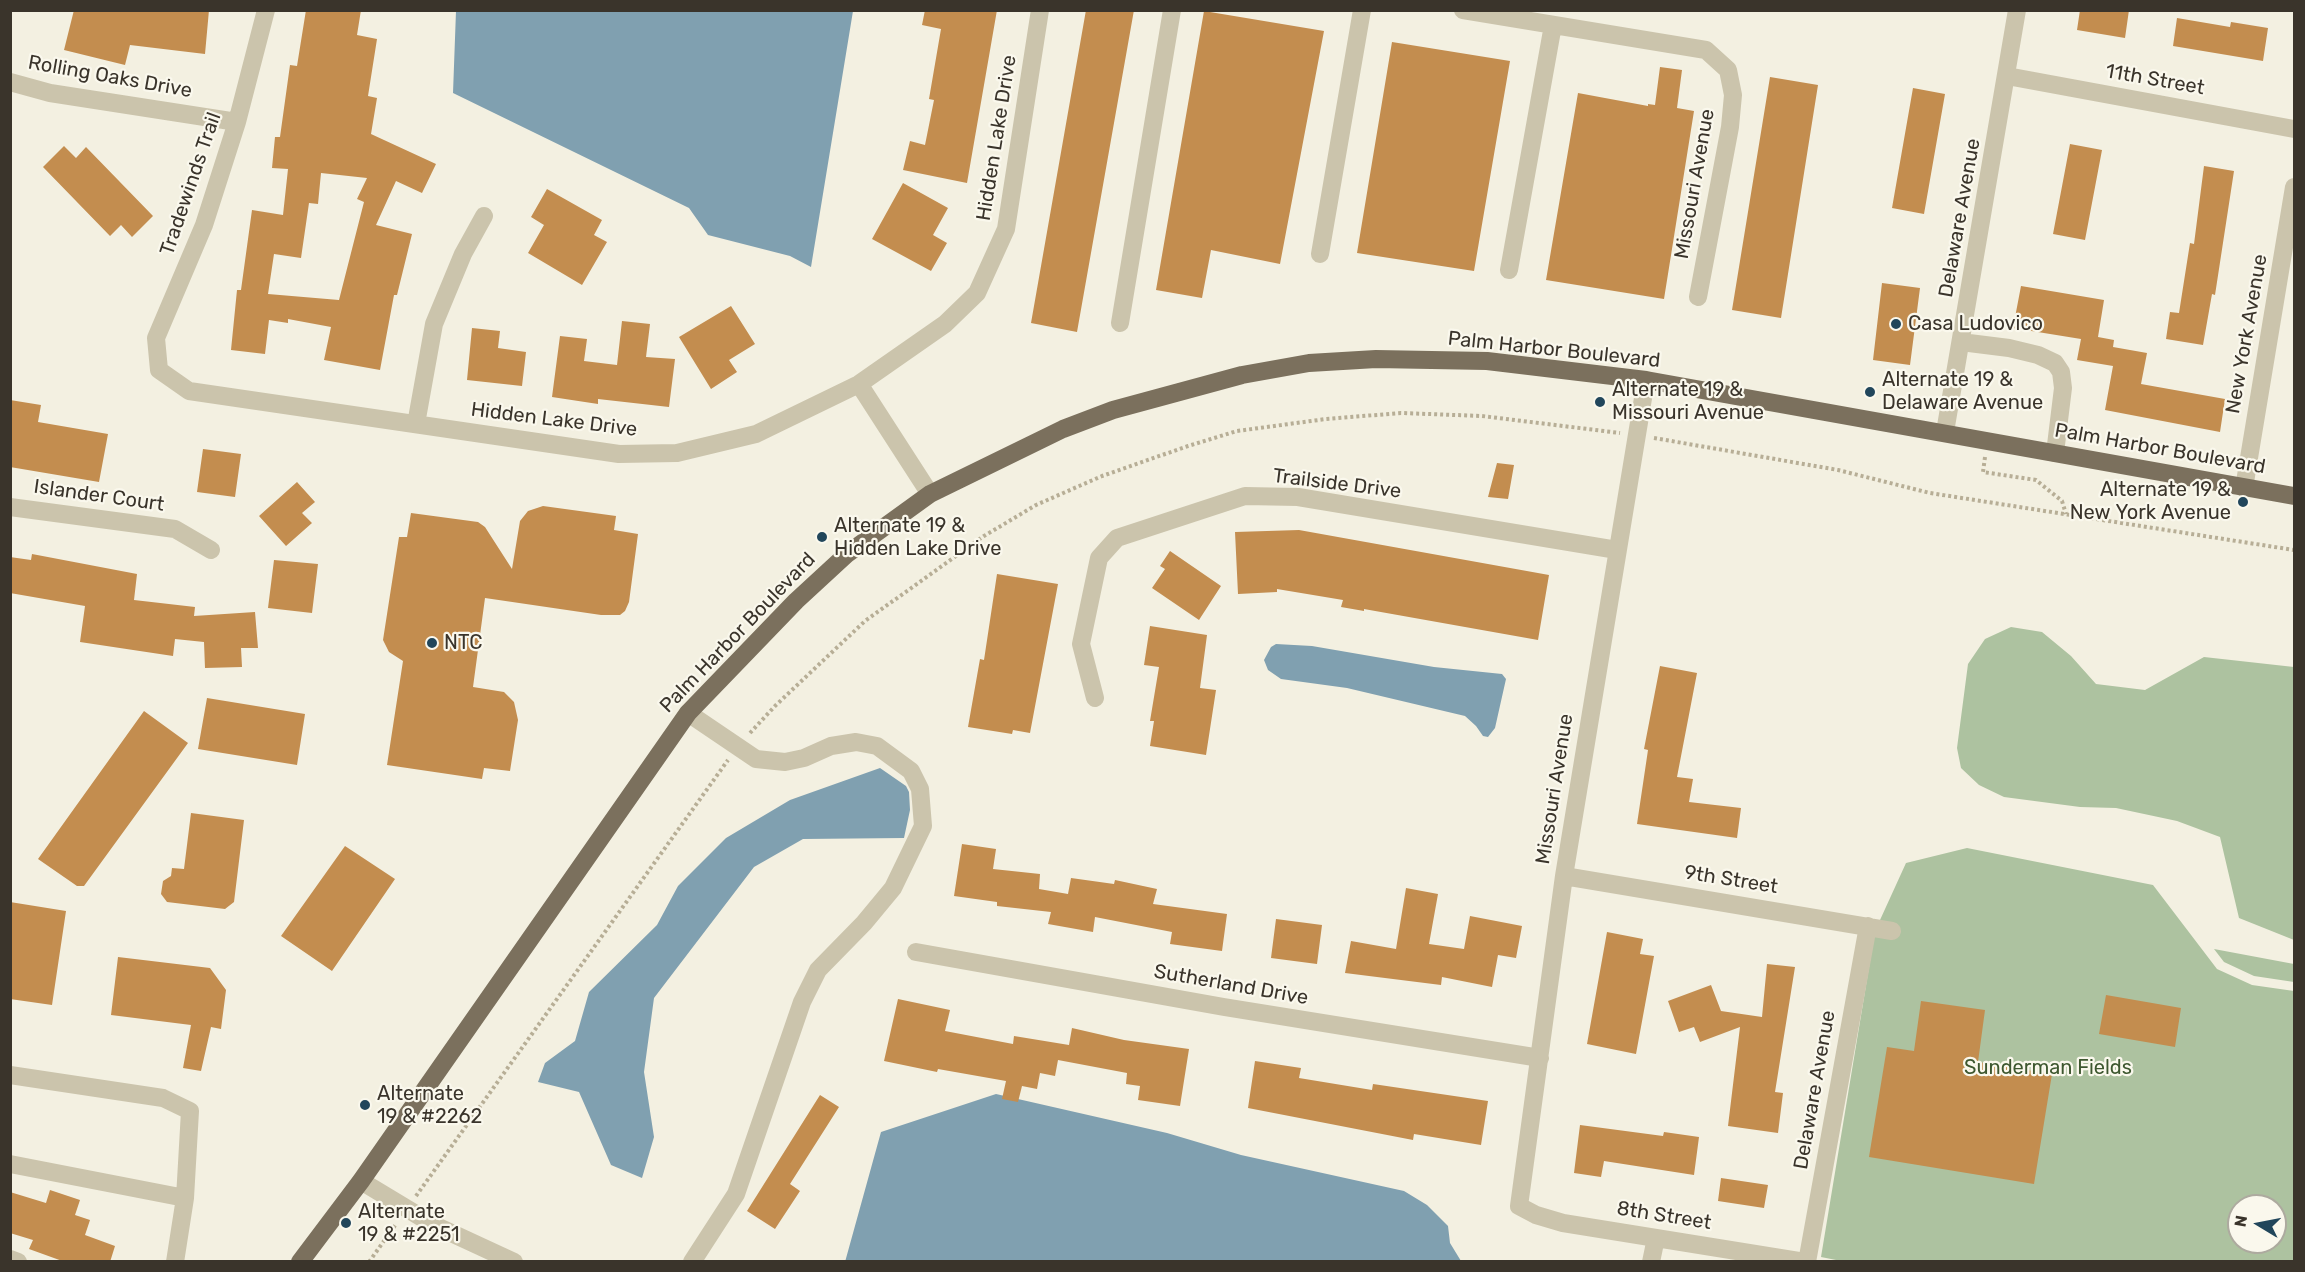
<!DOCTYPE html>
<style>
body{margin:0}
#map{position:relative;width:2305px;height:1272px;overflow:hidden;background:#f3f0e1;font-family:Rubik,sans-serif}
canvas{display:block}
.frame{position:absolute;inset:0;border:12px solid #3a342b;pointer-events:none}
.north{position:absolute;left:2227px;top:1194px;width:60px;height:60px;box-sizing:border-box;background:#faf8ed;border:2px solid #adaa9f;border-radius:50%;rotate:280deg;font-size:16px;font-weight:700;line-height:24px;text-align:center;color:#3a342b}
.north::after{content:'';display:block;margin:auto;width:21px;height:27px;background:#21465b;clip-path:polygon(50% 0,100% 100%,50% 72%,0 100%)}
</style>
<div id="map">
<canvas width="2305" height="1272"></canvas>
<div class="frame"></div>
<div class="north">N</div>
</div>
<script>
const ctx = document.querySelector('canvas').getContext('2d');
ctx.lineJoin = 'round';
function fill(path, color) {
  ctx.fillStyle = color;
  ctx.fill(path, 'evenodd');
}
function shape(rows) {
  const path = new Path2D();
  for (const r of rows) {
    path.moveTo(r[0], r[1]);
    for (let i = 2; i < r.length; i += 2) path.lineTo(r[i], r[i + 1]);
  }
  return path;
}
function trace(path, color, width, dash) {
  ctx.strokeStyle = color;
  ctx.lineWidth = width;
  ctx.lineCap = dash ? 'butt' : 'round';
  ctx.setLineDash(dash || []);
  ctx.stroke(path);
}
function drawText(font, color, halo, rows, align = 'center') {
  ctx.font = font + ' Rubik,sans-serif';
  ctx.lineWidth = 4.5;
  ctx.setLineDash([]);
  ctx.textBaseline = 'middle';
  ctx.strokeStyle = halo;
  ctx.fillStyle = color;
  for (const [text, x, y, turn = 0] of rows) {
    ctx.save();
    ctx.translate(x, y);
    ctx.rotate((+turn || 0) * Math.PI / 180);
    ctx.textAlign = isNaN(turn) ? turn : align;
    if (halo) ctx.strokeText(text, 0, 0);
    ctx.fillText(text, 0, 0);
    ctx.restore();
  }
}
fill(shape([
 [2011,627,2042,632,2071,656,2096,684,2145,690,2204,657,2294,667,2294,940,2239,918,2220,837,2177,821,2116,808,2080,807,2004,797,1979,785,1961,768,1957,748,1968,664,1985,639],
 [1967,848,2153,885,2217,969,2252,985,2294,991,2294,1261,1846,1262,1821,1257,1875,931,1906,863],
 [2239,1206,2275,1206,2275,1242,2239,1242],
 [2214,949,2294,964,2294,982,2254,976,2224,962]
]), '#adc2a0');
fill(shape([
 [456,11,853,11,811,267,790,256,708,235,689,208,453,93],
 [1276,644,1312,646,1434,667,1502,674,1506,679,1495,728,1488,737,1483,736,1476,726,1465,716,1347,688,1281,679,1268,670,1264,660,1271,647],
 [880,768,906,786,909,792,910,810,904,838,803,839,754,867,654,998,644,1072,654,1137,642,1178,611,1165,579,1092,538,1082,545,1063,575,1041,589,992,657,925,678,886,726,838,790,800],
 [996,1094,1167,1133,1241,1155,1404,1191,1427,1205,1448,1226,1450,1243,1461,1261,845,1262,881,1132]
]), '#80a0b0');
fill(shape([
 [74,10,209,10,205,54,130,45,125,65,64,50],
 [306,10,361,10,357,35,377,39,368,96,377,98,371,134,436,164,422,193,396,181,376,225,412,234,397,295,394,295,380,370,324,360,331,327,288,319,288,323,269,320,265,354,231,350,237,290,241,290,252,210,283,215,288,169,272,168,275,137,280,137,290,65,297,66],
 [321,173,367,178,357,199,364,202,339,300,268,294,274,254,301,258,309,203,318,204],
 [925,10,997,10,967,183,903,170,910,141,925,145,934,100,929,99,941,29,922,25],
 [1086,10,1134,10,1077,332,1031,323],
 [2080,10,2129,10,2125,38,2077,30],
 [1204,11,1324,31,1280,264,1211,250,1202,298,1156,290],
 [2177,18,2230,27,2231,22,2268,28,2263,61,2173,46],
 [1392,42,1510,61,1474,271,1357,253],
 [1660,67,1682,70,1677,108,1694,111,1664,299,1546,280,1578,93,1648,106,1648,104,1655,105],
 [1770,77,1818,85,1781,318,1732,310],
 [1913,88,1945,94,1924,214,1892,208],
 [2070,144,2102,150,2085,240,2053,234],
 [64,146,76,158,86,147,153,216,132,237,121,225,110,236,43,167],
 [2204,166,2234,171,2215,295,2212,294,2203,345,2166,339,2170,312,2179,313,2190,243,2194,244],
 [903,183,948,208,933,235,947,243,931,271,872,239],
 [547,189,602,220,594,235,607,242,582,285,528,253,544,225,531,217],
 [1882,283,1920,288,1910,365,1873,360],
 [2021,286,2104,300,2098,337,2114,340,2113,347,2147,353,2141,384,2225,399,2220,432,2105,410,2113,366,2077,360,2081,339,2013,328],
 [731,306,755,344,729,360,737,372,711,389,679,337],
 [622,321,650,324,646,357,675,359,669,407,598,399,598,404,552,397,560,336,587,339,584,361,617,365],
 [472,328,500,331,498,348,526,352,522,386,467,380],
 [10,400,41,405,38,422,108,434,99,482,10,467],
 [203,449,241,454,235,497,197,492],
 [1497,463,1514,465,1508,499,1488,497],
 [297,482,315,502,302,513,312,523,286,546,259,516],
 [543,506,616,516,614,530,638,534,629,602,625,611,620,615,601,615,485,598,473,687,504,692,514,702,518,720,510,771,484,768,482,779,387,765,403,661,389,652,383,640,399,537,407,537,411,513,478,522,485,527,512,569,520,521,528,511],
 [1299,530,1549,575,1538,640,1364,609,1364,611,1341,607,1343,600,1277,589,1277,592,1238,594,1235,532],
 [1170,551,1221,586,1199,620,1152,588,1165,569,1160,566],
 [32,554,137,574,134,600,195,607,194,616,255,612,258,648,241,648,242,667,205,668,204,642,175,639,173,656,80,642,85,606,10,593,10,557,31,560],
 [274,560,318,564,312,613,268,608],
 [997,574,1058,584,1030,733,1013,730,1012,734,968,727,980,659,984,660],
 [1150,626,1207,635,1200,688,1216,690,1206,755,1150,746,1154,721,1150,721,1159,667,1144,665],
 [1660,666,1697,673,1677,777,1693,779,1689,802,1741,808,1737,838,1637,824,1648,750,1644,749],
 [207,698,305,714,297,765,198,749],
 [144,711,188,743,84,886,77,886,38,859],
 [191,813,244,820,234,902,225,909,167,902,161,894,163,881,171,876,172,868,184,869],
 [962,844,996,849,993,869,1040,874,1039,889,1068,894,1071,878,1114,884,1115,880,1157,889,1153,904,1227,914,1222,951,1170,944,1172,932,1095,917,1093,932,1048,924,1051,912,997,906,997,902,954,896],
 [345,846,395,879,332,971,281,936],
 [1406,888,1438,894,1429,944,1464,949,1470,916,1522,926,1516,958,1498,955,1492,987,1442,977,1441,985,1345,973,1351,941,1396,949],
 [10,902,66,911,52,1005,10,999],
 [1276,919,1322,925,1317,964,1271,958],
 [1607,932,1643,939,1640,954,1654,956,1636,1054,1587,1044],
 [118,957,210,968,226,990,221,1029,211,1027,201,1071,183,1068,191,1025,111,1015],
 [1767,964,1795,967,1775,1092,1783,1093,1778,1133,1728,1126,1740,1027,1700,1042,1694,1027,1679,1032,1668,1001,1711,985,1721,1011,1762,1017],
 [2106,995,2181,1008,2175,1047,2099,1034],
 [898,999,950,1010,945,1031,1013,1044,1014,1036,1069,1045,1072,1028,1124,1040,1189,1049,1180,1106,1138,1100,1140,1086,1126,1084,1127,1073,1058,1060,1055,1076,1040,1073,1037,1089,1022,1086,1018,1102,1002,1099,1006,1081,938,1069,937,1072,884,1061],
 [1921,1001,1985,1010,1978,1062,2052,1074,2034,1184,1869,1157,1887,1047,1914,1051],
 [1255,1061,1301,1068,1299,1078,1372,1090,1373,1084,1488,1101,1481,1145,1414,1134,1413,1140,1248,1108],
 [820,1095,839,1107,790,1184,800,1191,775,1229,747,1211],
 [1580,1125,1663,1136,1664,1132,1699,1137,1694,1175,1604,1161,1601,1177,1574,1173],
 [1721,1178,1768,1185,1764,1208,1718,1201],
 [50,1190,80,1200,75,1215,90,1220,85,1235,115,1246,110,1262,65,1262,29,1249,33,1240,10,1233,10,1192,46,1203]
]), '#c38d4f');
trace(shape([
 [1654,438,1838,470,1930,493,2294,550],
 [1985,457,1983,472,2036,480,2062,501,2066,514],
 [750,733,775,706,865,621,984,536,1036,505,1102,476,1188,446,1237,431,1326,419,1401,413,1482,416,1620,433],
 [416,1196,728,760],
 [369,1262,396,1224]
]), '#b7ae96', 4, [3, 3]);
trace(shape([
 [266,10,237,122,204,225,156,338,159,370,189,391,619,454,677,453,756,434,859,384,945,324,977,293,1006,229,1040,10],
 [1463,10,1706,50,1728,70,1733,95,1730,127,1698,297],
 [2007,76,2294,129],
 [10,82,50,93,237,122],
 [1320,254,1362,10],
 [1509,270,1553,25],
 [1120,323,1172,10],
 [1961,342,2009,348,2038,355,2055,363,2061,372,2063,388,2055,453],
 [1646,380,1564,876,1519,1206,1536,1215,1563,1223,1805,1262],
 [859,384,930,494],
 [416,424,434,324,463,254,484,216],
 [1945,432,2017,10],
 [2244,488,2294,187],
 [10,507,175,529,211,550],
 [1095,698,1081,644,1099,558,1117,538,1245,496,1298,497,1617,550],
 [688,713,756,759,785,762,804,758,831,746,856,742,877,746,911,771,920,789,923,826,893,888,864,923,818,970,802,1002,736,1194,692,1262],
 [1564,876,1892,931],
 [916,952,1224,1007,1540,1058],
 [10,1075,163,1098,190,1111,185,1198,175,1262],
 [10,1164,185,1198],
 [361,1181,434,1225,514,1262],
 [10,1259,18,1262],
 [1651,1262,1656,1238],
 [1807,1262,1868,926]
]), '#cbc4ac', 18);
trace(shape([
 [300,1262,361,1181,688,713,796,601,847,554,930,494,1063,429,1113,410,1242,375,1309,363,1376,359,1487,361,1646,380,2294,496]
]), '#7b705d', 18);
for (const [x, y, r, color] of [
 [1896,324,6,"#21465b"],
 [1870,392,6,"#21465b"],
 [1600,402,6,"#21465b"],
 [2243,502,6,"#21465b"],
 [822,537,6,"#21465b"],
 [432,643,6,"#21465b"],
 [365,1105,6,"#21465b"],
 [346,1223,6,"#21465b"]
]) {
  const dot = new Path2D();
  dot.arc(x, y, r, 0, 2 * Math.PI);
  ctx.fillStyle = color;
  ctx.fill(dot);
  trace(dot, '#faf8ed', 2);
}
drawText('20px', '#3a342b', '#faf8ed', [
 ["Rolling Oaks Drive",110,77,10],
 ["11th Street",2155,80,10],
 ["Hidden Lake Drive",997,138,-81],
 ["Tradewinds Trail",191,184,-71],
 ["Missouri Avenue",1695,184,-80],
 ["Delaware Avenue",1960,218,-80],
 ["New York Avenue",2247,334,-80],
 ["Palm Harbor Boulevard",1554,350,6],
 ["Hidden Lake Drive",554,420,7],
 ["Palm Harbor Boulevard",2160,449,10],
 ["Trailside Drive",1337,484,7],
 ["Islander Court",99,496,8],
 ["Palm Harbor Boulevard",738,633,-46],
 ["Missouri Avenue",1555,789,-81],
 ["9th Street",1731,880,9],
 ["Sutherland Drive",1231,985,10],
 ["Delaware Avenue",1815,1090,-80],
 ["8th Street",1664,1216,9]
]);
drawText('20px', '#3a342b', '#faf8ed', [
 ["Casa Ludovico",1908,324],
 ["Alternate 19 &",1882,380],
 ["Delaware Avenue",1882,403],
 ["Alternate 19 &",1612,390],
 ["Missouri Avenue",1612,413],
 ["Alternate 19 &",2231,490,"right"],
 ["New York Avenue",2231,513,"right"],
 ["Alternate 19 &",834,526],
 ["Hidden Lake Drive",834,549],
 ["NTC",444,643],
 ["Alternate",377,1094],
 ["19 & #2262",377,1117],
 ["Alternate",358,1212],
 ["19 & #2251",358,1235]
], 'left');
drawText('20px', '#3d572f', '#faf8ed', [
 ["Sunderman Fields",2048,1068]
]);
</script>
